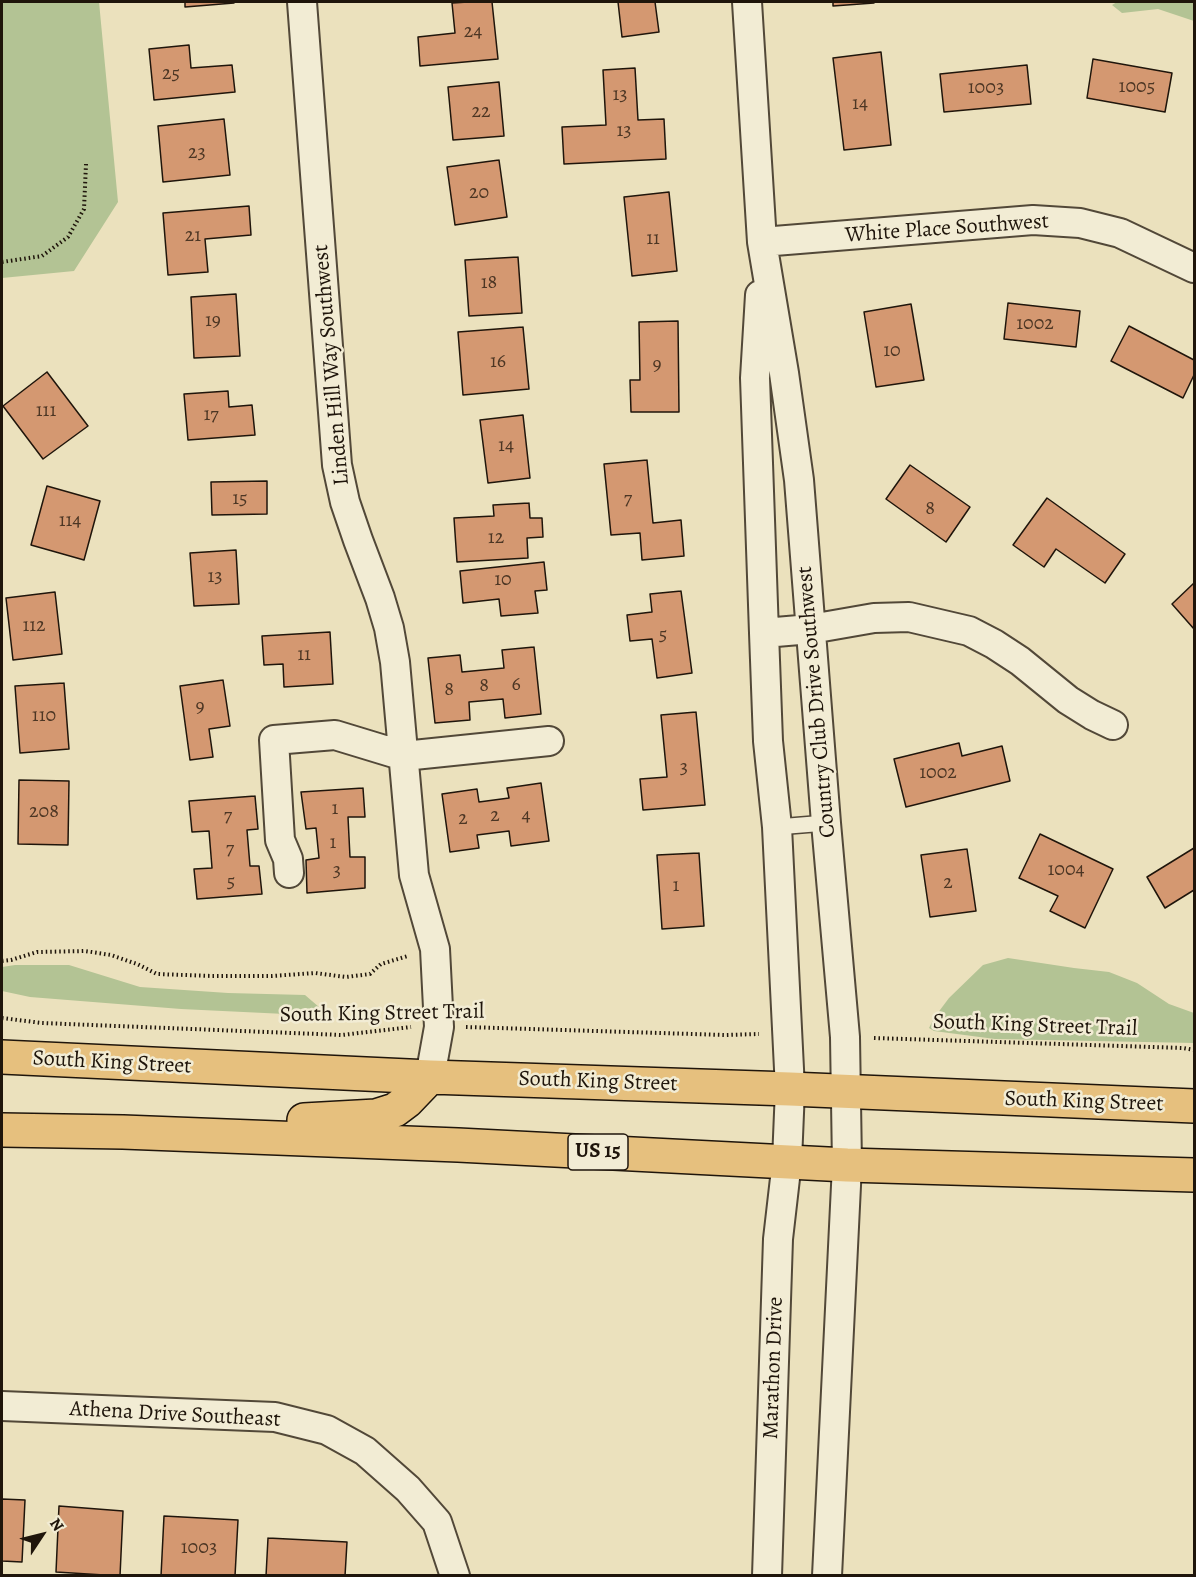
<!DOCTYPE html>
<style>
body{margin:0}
#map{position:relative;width:1196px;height:1577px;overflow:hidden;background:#ebe1bd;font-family:Alegreya,serif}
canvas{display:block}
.frame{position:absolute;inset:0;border:3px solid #1f150b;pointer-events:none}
.north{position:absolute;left:12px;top:1505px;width:60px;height:60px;-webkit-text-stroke:4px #f2ecd4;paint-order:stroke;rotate:55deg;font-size:16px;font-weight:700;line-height:24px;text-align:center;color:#1f150b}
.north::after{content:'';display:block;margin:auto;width:21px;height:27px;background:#1f150b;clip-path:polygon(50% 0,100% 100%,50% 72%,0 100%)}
</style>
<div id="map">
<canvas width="1196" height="1577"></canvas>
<div class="frame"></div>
<div class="north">N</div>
</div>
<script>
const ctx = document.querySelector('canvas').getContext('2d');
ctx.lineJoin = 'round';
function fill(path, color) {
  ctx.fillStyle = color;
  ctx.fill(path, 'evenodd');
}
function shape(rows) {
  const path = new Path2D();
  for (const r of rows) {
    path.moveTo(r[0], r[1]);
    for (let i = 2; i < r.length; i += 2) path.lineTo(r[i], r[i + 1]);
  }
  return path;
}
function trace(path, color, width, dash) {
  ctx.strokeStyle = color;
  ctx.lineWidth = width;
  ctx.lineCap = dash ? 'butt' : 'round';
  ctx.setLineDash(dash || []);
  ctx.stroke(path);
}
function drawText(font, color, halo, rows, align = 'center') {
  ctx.font = font + ' Alegreya,serif';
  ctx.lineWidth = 5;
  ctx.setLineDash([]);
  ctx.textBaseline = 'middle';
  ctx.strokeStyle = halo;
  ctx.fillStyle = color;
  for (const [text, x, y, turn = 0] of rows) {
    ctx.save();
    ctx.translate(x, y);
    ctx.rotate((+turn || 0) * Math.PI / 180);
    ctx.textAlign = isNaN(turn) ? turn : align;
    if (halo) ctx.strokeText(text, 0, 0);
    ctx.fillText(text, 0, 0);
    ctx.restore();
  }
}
fill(shape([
 [2,2,99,2,118,202,74,271,2,278],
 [1117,2,1194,2,1194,21,1158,9,1122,13,1112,5],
 [1008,958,1074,968,1109,972,1137,983,1169,1004,1194,1013,1194,1043,995,1039,934,1031,929,1028,934,1018,949,998,983,965],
 [15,965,69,965,140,987,228,993,305,995,319,1007,306,1015,181,1009,30,997,2,991,2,967]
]), '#b3c394');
const building = shape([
 [185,2,234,2,234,3,185,7,185,2],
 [468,2,492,2,498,59,420,66,418,37,455,33,452,3,468,2],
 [618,2,655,2,659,32,622,37,618,2],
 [833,2,874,2,874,3,833,6,833,2],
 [189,45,191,68,232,65,235,92,154,100,149,49,189,45],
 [881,52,891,145,844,150,833,58,881,52],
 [1093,59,1172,73,1165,112,1087,98,1093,59],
 [1027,65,1031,104,944,112,940,74,1027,65],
 [635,68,638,120,664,119,666,159,564,164,562,127,606,125,603,70,635,68],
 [499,82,504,136,453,140,448,87,499,82],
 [224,119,230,175,163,182,158,126,224,119],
 [499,160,507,217,455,225,447,167,499,160],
 [669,192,677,271,632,276,624,197,669,192],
 [249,206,251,235,205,239,208,272,168,275,163,213,249,206],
 [518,257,522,313,469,316,465,260,518,257],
 [236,294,240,356,194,358,191,297,236,294],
 [1008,303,1080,311,1076,347,1004,339,1008,303],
 [911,304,924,380,876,387,864,312,911,304],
 [678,321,679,412,631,412,630,380,640,380,639,322,678,321],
 [1129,326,1194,360,1194,375,1183,398,1111,361,1129,326],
 [523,327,529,389,463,395,458,332,523,327],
 [47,372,88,426,43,459,3,406,47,372],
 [228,391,229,407,252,405,255,435,188,440,184,394,228,391],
 [523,415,530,478,488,483,480,420,523,415],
 [647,460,653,523,681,520,684,556,642,560,640,533,611,535,604,464,647,460],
 [910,465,970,507,946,542,886,499,910,465],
 [267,481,267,514,212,515,211,482,267,481],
 [47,486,100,501,84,560,31,545,47,486],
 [1047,498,1125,554,1105,583,1056,549,1044,567,1013,545,1047,498],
 [529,503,530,518,542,518,543,537,527,538,528,558,457,562,454,518,494,516,493,505,529,503],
 [236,550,239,604,194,606,190,553,236,550],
 [544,562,547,590,535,591,538,613,501,616,499,599,463,603,460,571,544,562],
 [1194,583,1194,629,1172,604,1194,583],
 [681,591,692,673,657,678,652,639,630,641,627,615,652,612,650,594,681,591],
 [55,592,62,654,13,660,6,598,55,592],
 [330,632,333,684,284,687,283,664,264,665,262,636,330,632],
 [534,647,541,714,505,718,503,699,469,702,470,720,435,723,428,658,460,655,462,672,504,668,502,650,534,647],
 [223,680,230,726,209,729,213,757,190,760,180,686,223,680],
 [64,683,69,749,20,753,15,686,64,683],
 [696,712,705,805,643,810,640,779,667,777,661,715,696,712],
 [959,743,962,756,1002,746,1010,781,906,807,894,759,959,743],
 [19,780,69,781,68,845,18,844,19,780],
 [541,783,549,841,511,846,509,831,477,835,479,848,450,852,442,794,477,789,479,802,509,798,507,788,541,783],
 [363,788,365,817,348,817,350,857,365,857,365,888,307,893,306,860,319,858,316,828,306,829,301,792,363,788],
 [255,796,258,829,247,830,250,866,259,866,262,894,197,899,194,869,212,868,209,831,192,832,189,801,255,796],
 [1040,834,1113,869,1085,928,1050,911,1058,896,1019,878,1040,834],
 [1194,848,1194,890,1165,908,1147,877,1194,848],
 [967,849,976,911,930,917,921,855,967,849],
 [699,853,704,926,662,929,657,855,699,853],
 [2,1499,25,1500,22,1562,2,1561,2,1499],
 [59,1506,123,1511,120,1576,56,1572,59,1506],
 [164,1516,238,1520,235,1576,161,1576,164,1516],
 [268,1538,347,1542,345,1576,266,1576,268,1538]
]);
fill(building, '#d49871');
trace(building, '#1f150b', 1.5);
const lane = shape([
 [777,827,826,823]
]);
const street = shape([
 [302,2,337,465,345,502,358,540,380,598,389,628,395,662,414,875,435,949,439,1027,430,1077],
 [747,2,762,242,784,373,799,480,826,823,845,1037,847,1165,827,1576],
 [762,242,1033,220,1080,223,1120,233,1194,268],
 [760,295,755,378,764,633,768,741,777,827,790,1089,787,1161,778,1239,767,1576],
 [764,633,811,629,874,618,909,617,969,631,994,644,1020,661,1068,700,1092,715,1113,725],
 [289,873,288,859,280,840,274,740,335,735,404,756,549,741],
 [2,1406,275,1417,327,1430,365,1451,408,1489,437,1522,455,1576]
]);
const highway = shape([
 [2,1057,430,1077,790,1089,1194,1106],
 [304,1120,376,1116,395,1110,407,1101,430,1077],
 [2,1130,123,1132,458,1145,847,1165,1194,1175]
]);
trace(lane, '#524838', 18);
trace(street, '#524838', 32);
trace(highway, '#1f150b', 36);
trace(shape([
 [2,262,42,256,68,237,84,209,86,164],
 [2,961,11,960,37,952,85,951,111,955,137,964,157,974,212,976,272,976,315,973,346,977,370,974,381,964,408,956],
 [2,1018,42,1023,342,1035,411,1027],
 [466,1027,725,1035,759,1034],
 [874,1038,1183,1048,1194,1050]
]), '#1f150b', 4, [1.5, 3]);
trace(lane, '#f2ecd4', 15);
trace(street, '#f2ecd4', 28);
trace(highway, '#e6c07e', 33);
drawText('20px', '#4c3624', null, [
 ["24",473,32],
 ["25",171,74],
 ["1005",1137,87],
 ["1003",986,88],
 ["13",620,95],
 ["14",860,104],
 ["22",481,112],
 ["13",624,131],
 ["23",197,153],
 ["20",479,193],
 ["21",193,236],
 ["11",653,239],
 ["18",489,283],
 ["19",213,321],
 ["1002",1035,324],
 ["10",892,351],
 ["16",498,362],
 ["9",657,365],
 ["111",46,411],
 ["17",211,415],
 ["14",506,446],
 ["15",240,499],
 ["7",628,499],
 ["8",930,509],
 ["114",70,521],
 ["12",496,538],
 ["13",215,577],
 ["10",503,580],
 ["112",34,626],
 ["5",663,635],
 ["11",304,655],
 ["6",516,685],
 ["8",484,686],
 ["8",449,690],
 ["9",200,707],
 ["110",44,716],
 ["3",684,768],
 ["1002",938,773],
 ["1",335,809],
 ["208",44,812],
 ["7",228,816],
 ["2",495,816],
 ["4",526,816],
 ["2",463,819],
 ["1",333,843],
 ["7",230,849],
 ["1004",1066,870],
 ["3",337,871],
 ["5",231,882],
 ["2",948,883],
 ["1",676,886],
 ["1003",199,1548]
]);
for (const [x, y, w] of [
 [598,1152,60]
]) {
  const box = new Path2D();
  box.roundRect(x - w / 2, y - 18, w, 36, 4.5);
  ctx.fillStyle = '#f2ecd4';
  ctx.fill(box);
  trace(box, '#1f150b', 1.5);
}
drawText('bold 21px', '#1f150b', null, [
 ["US 15",598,1152]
]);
drawText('22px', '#1f150b', '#f2ecd4', [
 ["White Place Southwest",947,229,-4],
 ["Linden Hill Way Southwest",332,365,-95],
 ["Country Club Drive Southwest",817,702,-95],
 ["South King Street Trail",382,1014,-1],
 ["South King Street Trail",1035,1026,2],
 ["South King Street",112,1063,3],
 ["South King Street",598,1082,2],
 ["South King Street",1084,1102,2],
 ["Marathon Drive",774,1368,-88],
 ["Athena Drive Southeast",175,1415,3]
]);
</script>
